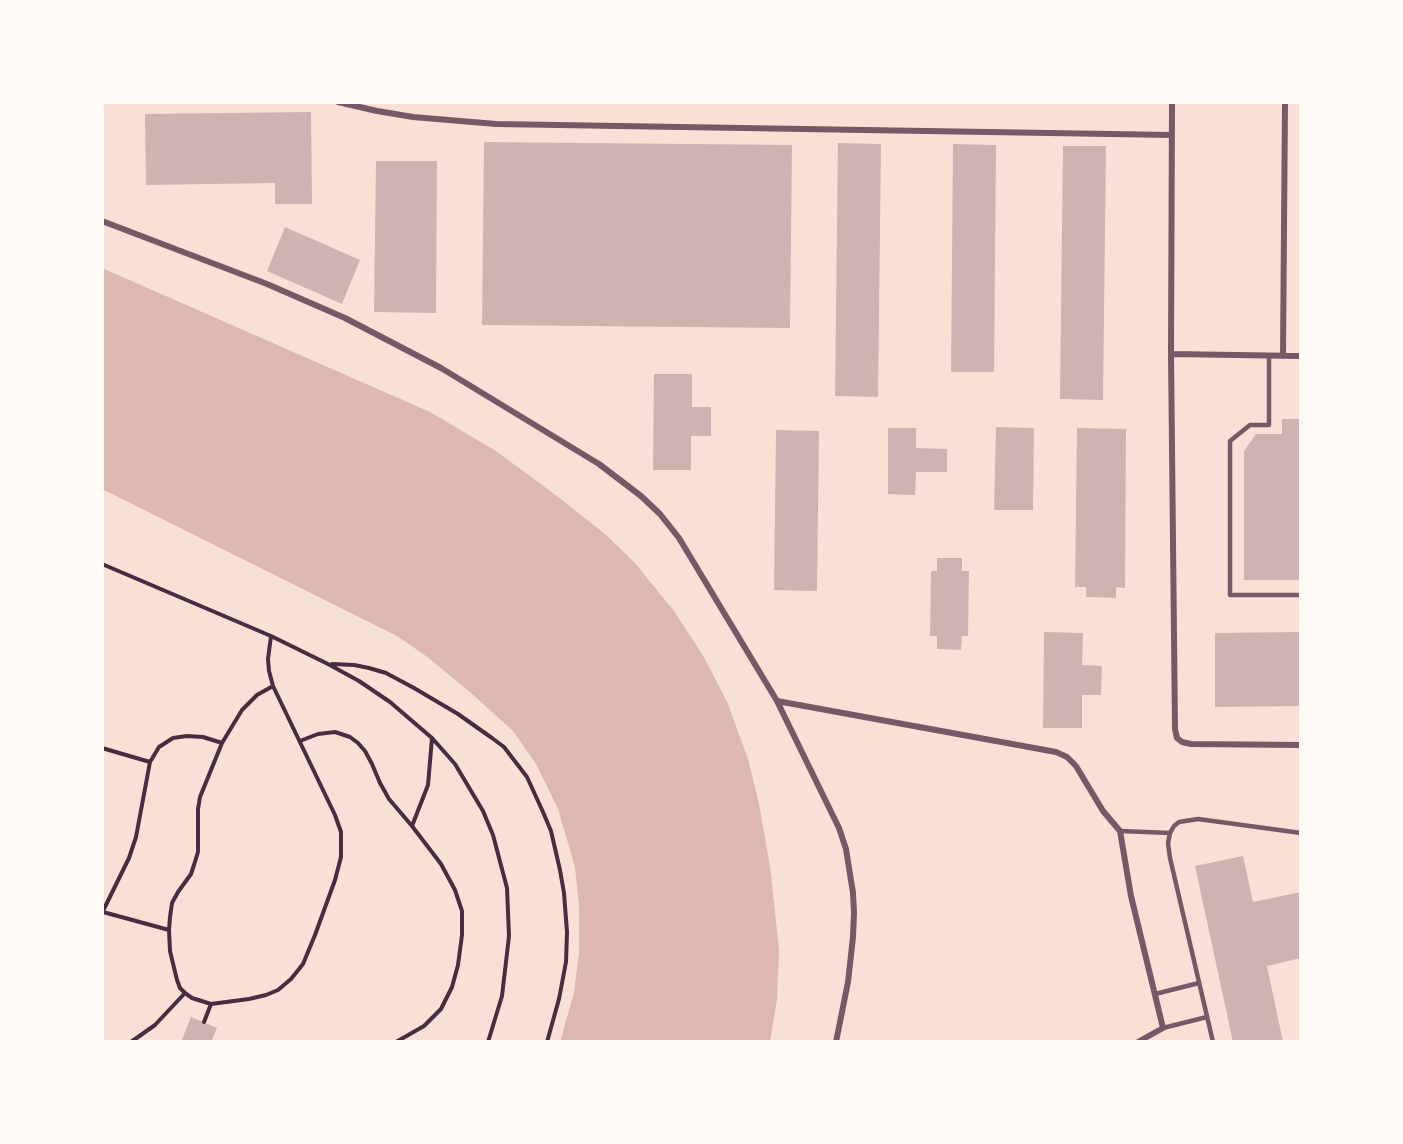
<!DOCTYPE html>
<style>
body{margin:0}
#map{position:relative;width:1403px;height:1144px;overflow:hidden;background:#f7e1d7;font-family:Arial,sans-serif}
canvas{display:block}
.frame{position:absolute;inset:0;border:104px solid #fffaf5;pointer-events:none}
</style>
<div id="map">
<canvas width="1403" height="1144"></canvas>
<div class="frame"></div>
</div>
<script>
const ctx = document.querySelector('canvas').getContext('2d');
ctx.lineJoin = 'round';
function fill(path, color) {
  ctx.fillStyle = color;
  ctx.fill(path, 'evenodd');
}
function shape(rows) {
  const path = new Path2D();
  for (const r of rows) {
    path.moveTo(r[0], r[1]);
    for (let i = 2; i < r.length; i += 2) path.lineTo(r[i], r[i + 1]);
  }
  return path;
}
function trace(path, color, width, dash) {
  ctx.strokeStyle = color;
  ctx.lineWidth = width;
  ctx.lineCap = dash ? 'butt' : 'round';
  ctx.setLineDash(dash || []);
  ctx.stroke(path);
}
fill(shape([
 [102,268,430,412,496,451,557,496,605,534,634,562,674,611,704,657,728,704,748,759,759,804,770,866,779,950,777,999,770,1042,560,1042,574,993,579,952,579,906,575,867,558,809,536,764,513,731,470,692,426,656,397,636,102,489]
]), '#dcb8b0');
fill(shape([
 [311,112,312,204,275,204,275,183,146,185,145,114],
 [484,142,792,145,790,328,482,325],
 [838,143,881,144,878,397,835,396],
 [953,144,996,145,994,372,951,372],
 [1063,146,1106,146,1103,400,1060,399],
 [376,161,437,161,436,313,374,312],
 [285,227,360,260,342,304,267,271],
 [654,374,692,374,692,407,711,407,711,436,691,436,691,470,653,470],
 [1282,419,1301,419,1301,464,1299,464,1299,580,1244,580,1244,451,1256,434,1282,434],
 [996,427,1034,428,1033,510,994,510],
 [888,428,916,428,916,448,947,449,947,472,916,472,915,495,888,494],
 [1077,428,1126,429,1125,588,1116,587,1116,598,1086,597,1086,587,1075,587],
 [776,430,819,431,817,591,774,590],
 [937,558,962,558,962,571,969,571,968,636,962,636,961,650,937,649,937,636,930,636,931,571,937,571],
 [1044,632,1083,633,1082,665,1102,666,1101,695,1082,695,1082,728,1043,728],
 [1301,632,1301,706,1215,707,1215,633],
 [1243,856,1253,902,1301,892,1301,958,1267,966,1283,1042,1233,1042,1195,866],
 [191,1017,217,1028,211,1042,181,1042]
]), '#ccb4b1');
trace(shape([
 [102,564,271,636,328,664,359,681,390,702,432,738,455,764,483,811,493,835,507,888,509,936,506,962,502,996,488,1042],
 [271,636,268,659,269,671,273,686,335,815,341,832,341,857,335,880,315,935,303,964,291,979,278,990,266,995,249,999,211,1004,192,998,185,993,180,988,177,980,170,951,169,930,170,917,172,903,178,892,191,874,194,865,198,852,198,809,200,797,222,743,242,710,257,695,273,686],
 [332,664,354,665,369,668,386,673,414,688,458,714,492,738,504,747,527,777,543,812,551,831,560,870,564,893,567,932,566,962,559,999,547,1042],
 [300,741,318,734,335,732,350,737,358,743,365,751,372,764,380,783,389,799,412,826,441,864,455,890,462,911,462,935,458,965,452,987,441,1009,424,1026,396,1042],
 [102,748,150,762],
 [412,826,428,785,432,738],
 [103,912,169,930],
 [102,913,129,858,136,837,150,762,159,747,173,738,187,736,203,737,222,743],
 [204,1022,211,1004],
 [131,1042,155,1025,185,993]
]), '#4a2c40', 4);
trace(shape([
 [1269,355,1269,425,1250,425,1230,441,1230,595,1301,595],
 [1120,831,1170,833],
 [1155,994,1199,983],
 [1163,1028,1207,1017],
 [1213,1042,1170,858,1168,843,1170,833,1174,826,1179,822,1198,819,1301,833]
]), '#755966', 4.5);
trace(shape([
 [338,102,377,111,413,117,496,124,1172,135],
 [1172,102,1171,354,1175,729,1177,738,1182,742,1191,744,1301,745],
 [102,221,267,284,345,318,441,368,599,464,641,496,660,514,679,538,777,701,839,828,846,849,853,893,854,913,853,937,848,982,836,1042],
 [1171,354,1301,356],
 [1283,356,1285,102],
 [777,701,1056,752,1067,757,1076,766,1103,811,1120,831,1131,896,1163,1028,1138,1042]
]), '#755966', 6);
</script>
